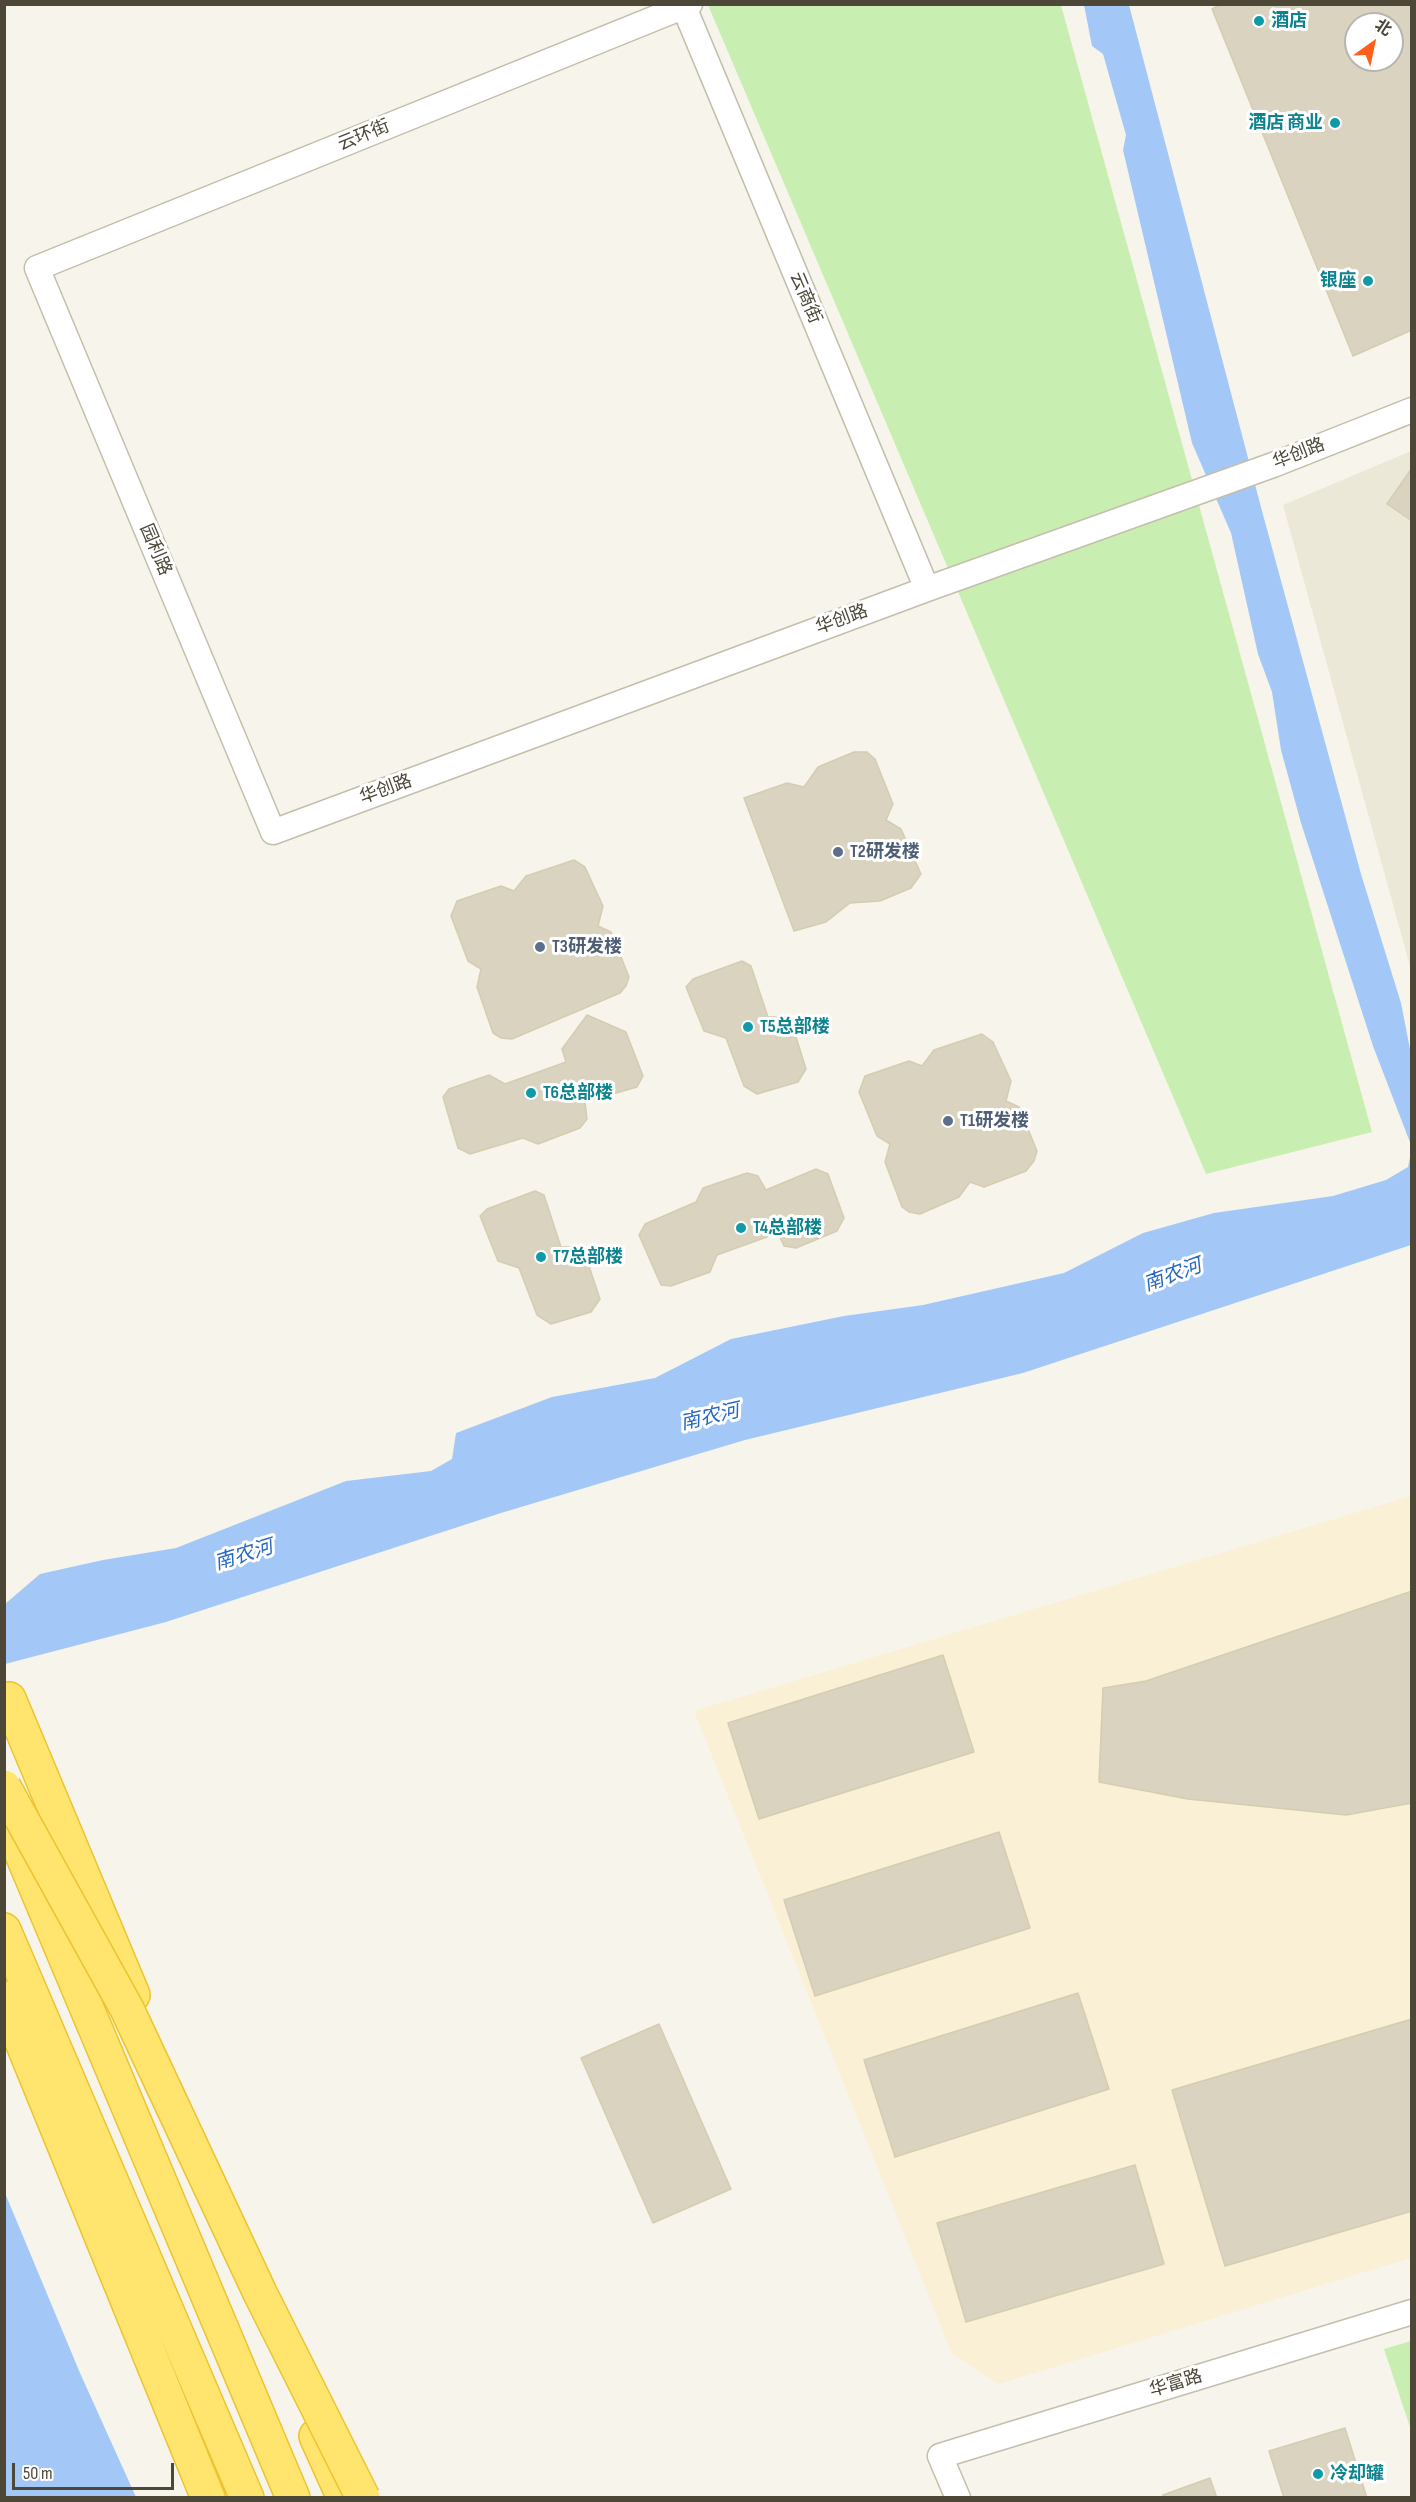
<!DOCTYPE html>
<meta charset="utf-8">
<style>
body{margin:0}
#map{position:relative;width:1416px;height:2502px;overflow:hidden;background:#f7f5eb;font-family:"Sofia Sans Condensed","Noto Sans SC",sans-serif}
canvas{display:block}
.frame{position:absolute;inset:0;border:6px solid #4c4737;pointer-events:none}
.north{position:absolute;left:1344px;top:12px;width:60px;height:60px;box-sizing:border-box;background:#fff;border:2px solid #b7b5af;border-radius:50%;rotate:33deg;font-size:16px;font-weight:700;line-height:24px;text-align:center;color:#4c4737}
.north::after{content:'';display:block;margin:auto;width:21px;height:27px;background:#ff5f19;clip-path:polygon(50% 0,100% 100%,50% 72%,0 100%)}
.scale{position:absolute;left:12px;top:2463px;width:162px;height:27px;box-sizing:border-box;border:3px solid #4c4737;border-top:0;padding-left:8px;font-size:18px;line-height:21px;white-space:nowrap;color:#4c4737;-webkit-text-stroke:4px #fff;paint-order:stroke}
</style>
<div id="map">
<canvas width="1416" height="2502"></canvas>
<div class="frame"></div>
<div class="north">北</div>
<div class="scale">50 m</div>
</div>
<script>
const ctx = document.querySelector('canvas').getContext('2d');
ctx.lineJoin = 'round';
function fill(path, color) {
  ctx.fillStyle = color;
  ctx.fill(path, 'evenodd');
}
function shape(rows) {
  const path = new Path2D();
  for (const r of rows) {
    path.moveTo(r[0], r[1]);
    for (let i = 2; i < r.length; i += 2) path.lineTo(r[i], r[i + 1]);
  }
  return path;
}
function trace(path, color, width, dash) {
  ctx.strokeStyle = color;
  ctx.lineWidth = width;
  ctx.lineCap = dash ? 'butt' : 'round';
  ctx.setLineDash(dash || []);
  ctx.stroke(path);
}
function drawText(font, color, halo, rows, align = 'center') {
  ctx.font = font + ' "Sofia Sans Condensed","Noto Sans SC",sans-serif';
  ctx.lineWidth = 6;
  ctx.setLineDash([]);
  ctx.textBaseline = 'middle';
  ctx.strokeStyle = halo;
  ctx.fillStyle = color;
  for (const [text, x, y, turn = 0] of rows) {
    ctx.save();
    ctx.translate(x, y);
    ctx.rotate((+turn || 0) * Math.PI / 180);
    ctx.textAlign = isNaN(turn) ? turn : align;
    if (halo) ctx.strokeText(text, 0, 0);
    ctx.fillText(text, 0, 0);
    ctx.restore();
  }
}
fill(shape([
 [1411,451,1411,970,1283,505]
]), '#ebe8d8');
fill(shape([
 [1411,1496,1411,2258,999,2384,952,2354,694,1711]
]), '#f9f0d5');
fill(shape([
 [708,5,1061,5,1372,1132,1206,1174],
 [1411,2341,1412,2341,1411,2430,1384,2349]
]), '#c9eeb1');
fill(shape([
 [1084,5,1129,5,1262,511,1361,874,1401,1003,1411,1054,1411,1145,1373,1046,1301,823,1281,750,1272,692,1258,654,1231,533,1192,443,1123,150,1126,135,1103,54,1092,46],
 [1411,1152,1411,1245,1023,1373,745,1440,501,1513,166,1622,5,1664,5,1604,40,1574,103,1560,176,1548,346,1481,431,1471,452,1459,456,1433,552,1397,655,1378,731,1339,844,1316,923,1305,1064,1273,1143,1233,1214,1213,1333,1196,1386,1180,1408,1167],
 [5,2193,80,2373,136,2497,5,2497]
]), '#a3c8f7');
const building = shape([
 [1221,4,1412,4,1412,330,1353,356,1212,9,1221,4],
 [1356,24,1392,24,1392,60,1356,60,1356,24],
 [1412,468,1412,521,1387,504,1412,468],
 [854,752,867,752,875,759,893,804,886,820,901,829,921,874,911,888,880,901,850,903,826,922,794,931,744,798,787,783,804,787,818,767,854,752],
 [574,860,585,867,603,906,598,926,611,932,629,977,626,986,620,993,512,1039,501,1038,493,1033,477,987,481,969,468,961,451,916,457,901,501,886,514,891,526,876,574,860],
 [742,961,751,966,768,1017,782,1017,792,1024,806,1069,798,1082,757,1094,744,1086,726,1038,704,1031,686,987,693,979,742,961],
 [587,1015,626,1032,643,1076,637,1087,585,1102,587,1119,580,1128,538,1144,523,1138,470,1154,458,1148,443,1097,449,1089,489,1075,505,1084,566,1062,562,1049,587,1015],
 [982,1034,993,1042,1011,1081,1006,1101,1019,1107,1037,1151,1034,1161,1026,1171,984,1187,970,1182,959,1197,920,1214,909,1212,902,1207,885,1162,890,1144,877,1136,859,1092,865,1076,909,1061,922,1066,934,1050,982,1034],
 [816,1169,828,1174,844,1218,837,1231,796,1248,784,1246,778,1233,717,1255,710,1272,671,1286,661,1285,639,1235,645,1224,696,1202,703,1188,747,1173,758,1176,766,1190,816,1169],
 [535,1191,544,1195,561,1247,576,1247,585,1254,600,1299,591,1312,551,1324,537,1315,519,1268,498,1261,480,1216,487,1209,535,1191],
 [1412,1591,1412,1803,1346,1815,1188,1799,1099,1782,1103,1688,1146,1681,1412,1591],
 [943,1655,974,1752,759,1819,728,1723,943,1655],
 [999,1832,1030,1928,815,1996,784,1900,999,1832],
 [1078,1993,1109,2089,895,2157,864,2060,1078,1993],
 [1412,2019,1412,2211,1225,2266,1172,2090,1412,2019],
 [659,2024,731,2189,653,2223,581,2058,659,2024],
 [1135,2165,1164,2264,966,2322,937,2223,1135,2165],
 [1345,2428,1367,2498,1284,2498,1269,2451,1345,2428],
 [1210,2478,1217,2498,1163,2498,1163,2495,1210,2478]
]);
fill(building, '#d9d3bf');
trace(building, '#d5cdb1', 1.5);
const street = shape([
 [690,4,37,268,273,832,927,589,1273,465,1412,410],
 [684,7,927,589],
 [958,2498,940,2456,1412,2312]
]);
const highway = shape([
 [9,1699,133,1995],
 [5,1814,293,2498],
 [4,1930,247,2498],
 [4,1998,208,2498],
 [316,2436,344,2498]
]);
trace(street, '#c3bfac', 27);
trace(highway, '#ecc330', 36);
trace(street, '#fff', 24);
trace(highway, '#ffe56d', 33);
const highwayBridge = shape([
 [4,1787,127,2009,260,2293,363,2498]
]);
trace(highwayBridge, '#ecc330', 36, []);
trace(highwayBridge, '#ffe56d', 33);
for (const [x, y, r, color] of [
 [1259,21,6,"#0f9aa8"],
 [1335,123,6,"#0f9aa8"],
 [1368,281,6,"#0f9aa8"],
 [838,852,6,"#5c6f8a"],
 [540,947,6,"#5c6f8a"],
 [748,1027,6,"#0f9aa8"],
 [531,1093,6,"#0f9aa8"],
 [948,1121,6,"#5c6f8a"],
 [741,1228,6,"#0f9aa8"],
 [541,1257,6,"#0f9aa8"],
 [1318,2474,6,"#0f9aa8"]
]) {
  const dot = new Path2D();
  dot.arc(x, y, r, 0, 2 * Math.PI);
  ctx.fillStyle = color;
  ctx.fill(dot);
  trace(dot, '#fff', 2);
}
drawText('bold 18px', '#0d838f', '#fff', [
 ["酒店",1271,21],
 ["酒店 商业",1323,123,"right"],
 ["银座",1356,281,"right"],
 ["T5总部楼",760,1027],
 ["T6总部楼",543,1093],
 ["T4总部楼",753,1228],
 ["T7总部楼",553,1257],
 ["冷却罐",1330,2474]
], 'left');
drawText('18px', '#4c4737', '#fff', [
 ["云环街",364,136,-22],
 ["云商街",805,298,67],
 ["华创路",1299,454,-21],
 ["园利路",155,550,67],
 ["华创路",842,620,-20],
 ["华创路",386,790,-20],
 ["华富路",1176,2384,-17]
]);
drawText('bold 18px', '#4e5e75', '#fff', [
 ["T2研发楼",850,852],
 ["T3研发楼",552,947],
 ["T1研发楼",960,1121]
], 'left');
drawText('italic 20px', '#2568c3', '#fff', [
 ["南农河",1173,1276,-20],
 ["南农河",710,1418,-13],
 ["南农河",244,1556,-17]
]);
</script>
